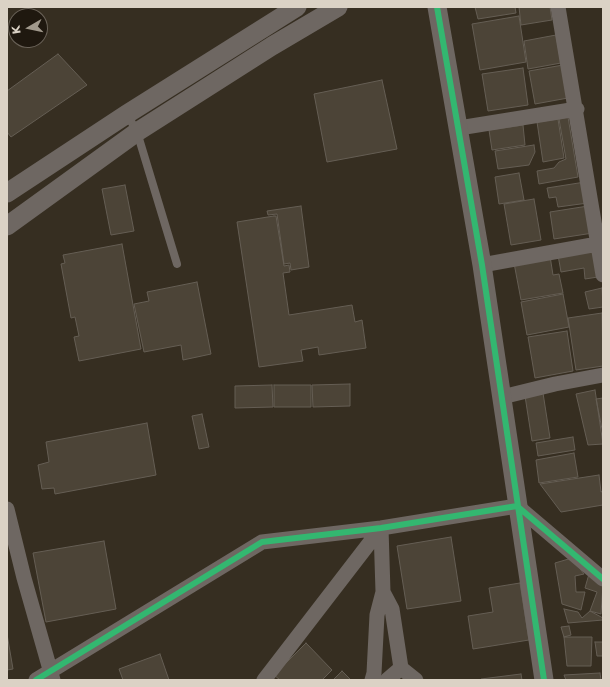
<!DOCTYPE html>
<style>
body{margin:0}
#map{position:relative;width:610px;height:687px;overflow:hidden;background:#362e21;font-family:"DejaVu Sans",sans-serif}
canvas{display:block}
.frame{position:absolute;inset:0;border:8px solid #dbd2c5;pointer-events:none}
.north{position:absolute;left:8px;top:8px;width:40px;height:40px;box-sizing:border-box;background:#1f180f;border:1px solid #6a6258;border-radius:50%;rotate:261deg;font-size:11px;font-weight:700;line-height:16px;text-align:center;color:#dbd2c5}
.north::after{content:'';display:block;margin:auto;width:14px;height:18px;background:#a1998c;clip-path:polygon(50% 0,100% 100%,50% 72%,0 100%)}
</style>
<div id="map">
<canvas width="610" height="687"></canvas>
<div class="frame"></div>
<div class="north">K</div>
</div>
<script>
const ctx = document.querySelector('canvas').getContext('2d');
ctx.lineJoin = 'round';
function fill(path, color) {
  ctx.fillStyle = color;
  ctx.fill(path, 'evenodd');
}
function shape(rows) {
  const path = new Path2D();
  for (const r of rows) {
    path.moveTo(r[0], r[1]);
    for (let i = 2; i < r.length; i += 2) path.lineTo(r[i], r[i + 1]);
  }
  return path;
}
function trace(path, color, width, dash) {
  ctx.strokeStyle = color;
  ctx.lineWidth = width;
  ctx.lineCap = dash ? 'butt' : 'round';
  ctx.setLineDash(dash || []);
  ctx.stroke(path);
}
const building = shape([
 [475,7,515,7,516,13,478,19,475,7],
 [519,7,550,7,552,20,521,25,519,7],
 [519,16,526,62,480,70,472,24,519,16],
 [556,35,561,63,528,69,524,41,556,35],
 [58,54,87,85,11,137,7,132,7,91,58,54],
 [563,65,568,98,535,104,529,71,563,65],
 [523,68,528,105,488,111,482,74,523,68],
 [382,80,397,149,327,162,314,94,382,80],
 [568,117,578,177,539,184,537,171,554,168,559,162,566,159,559,119,568,117],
 [558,119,564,158,543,162,537,122,558,119],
 [523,125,525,145,492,150,489,130,523,125],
 [534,145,535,152,529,165,498,169,495,151,534,145],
 [519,173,524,200,499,204,495,177,519,173],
 [585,182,588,203,558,207,556,197,549,198,547,188,585,182],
 [125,185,134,231,111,235,102,189,125,185],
 [534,199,541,240,511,245,504,204,534,199],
 [301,206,309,267,291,270,290,263,284,264,277,214,268,215,267,211,301,206],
 [588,206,593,233,554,239,550,212,588,206],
 [274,216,276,216,284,266,289,265,290,272,283,273,289,315,352,305,355,322,362,320,366,348,319,355,318,347,301,350,303,361,259,367,237,222,274,216],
 [122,244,141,349,79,361,74,337,79,336,75,317,71,318,61,264,65,263,63,255,122,244],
 [594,249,598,277,585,279,584,268,561,272,558,255,594,249],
 [550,256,553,275,559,274,563,293,521,300,514,263,550,256],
 [197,282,211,354,183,360,181,345,144,352,134,304,149,301,147,292,197,282],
 [602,288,603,307,589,309,585,292,602,288],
 [563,294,569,327,527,335,521,302,563,294],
 [602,313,603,366,576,370,568,318,602,313],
 [567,331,573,371,535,378,528,337,567,331],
 [350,384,350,406,313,407,312,385,350,384],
 [272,385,273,407,235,408,235,386,272,385],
 [274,385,311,385,311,407,274,407,274,385],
 [595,390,603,444,588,445,576,394,595,390],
 [543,393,550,438,532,441,525,396,543,393],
 [603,398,603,434,596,399,603,398],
 [202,414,209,447,199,449,192,416,202,414],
 [147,423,156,475,55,494,54,488,42,489,38,465,49,462,46,442,147,423],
 [573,437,575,450,538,456,536,443,573,437],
 [574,453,578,477,539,483,536,460,574,453],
 [599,475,601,492,603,491,603,505,561,512,540,484,599,475],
 [451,537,461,601,407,609,397,546,451,537],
 [104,541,116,609,46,622,33,553,104,541],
 [572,558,584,574,575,576,576,592,585,592,581,610,562,604,555,563,572,558],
 [589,574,603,585,601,614,590,611,597,592,585,588,589,574],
 [520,583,529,640,473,649,468,616,493,612,489,588,520,583],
 [564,609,578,612,582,618,590,611,603,618,603,620,568,623,564,609],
 [569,626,571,635,564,637,561,627,569,626],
 [7,634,13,669,7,670,7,634],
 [564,637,592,637,591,666,567,666,564,637],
 [595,642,603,642,603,656,597,656,595,642],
 [306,643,332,670,322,680,280,680,274,675,306,643],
 [160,654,169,680,123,680,119,669,160,654],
 [342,671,351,680,333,680,342,671],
 [600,673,601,680,566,680,564,675,600,673],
 [521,674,522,680,481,680,481,679,521,674]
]);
fill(building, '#4c4437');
trace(building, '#655e54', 1);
trace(shape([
 [127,114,137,132,177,264]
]), '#6e6762', 8);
trace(shape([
 [558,7,603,275],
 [459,128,577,109],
 [482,265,603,243],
 [502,397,555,384,603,375],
 [7,509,24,578,53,680],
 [383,592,392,609,401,668,387,680],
 [401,668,416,680],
 [36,680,262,542,381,528,517,506,603,579],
 [264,680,381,528],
 [372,680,374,673,377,615,383,592,381,528]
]), '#6e6762', 15);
trace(shape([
 [437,7,482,265,544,680],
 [7,193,127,114,297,7],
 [7,226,137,132,272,46,338,7]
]), '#6e6762', 19);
trace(shape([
 [437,7,482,265,544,680],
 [36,680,262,542,381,528,517,506,603,579]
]), '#33b770', 6);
</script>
